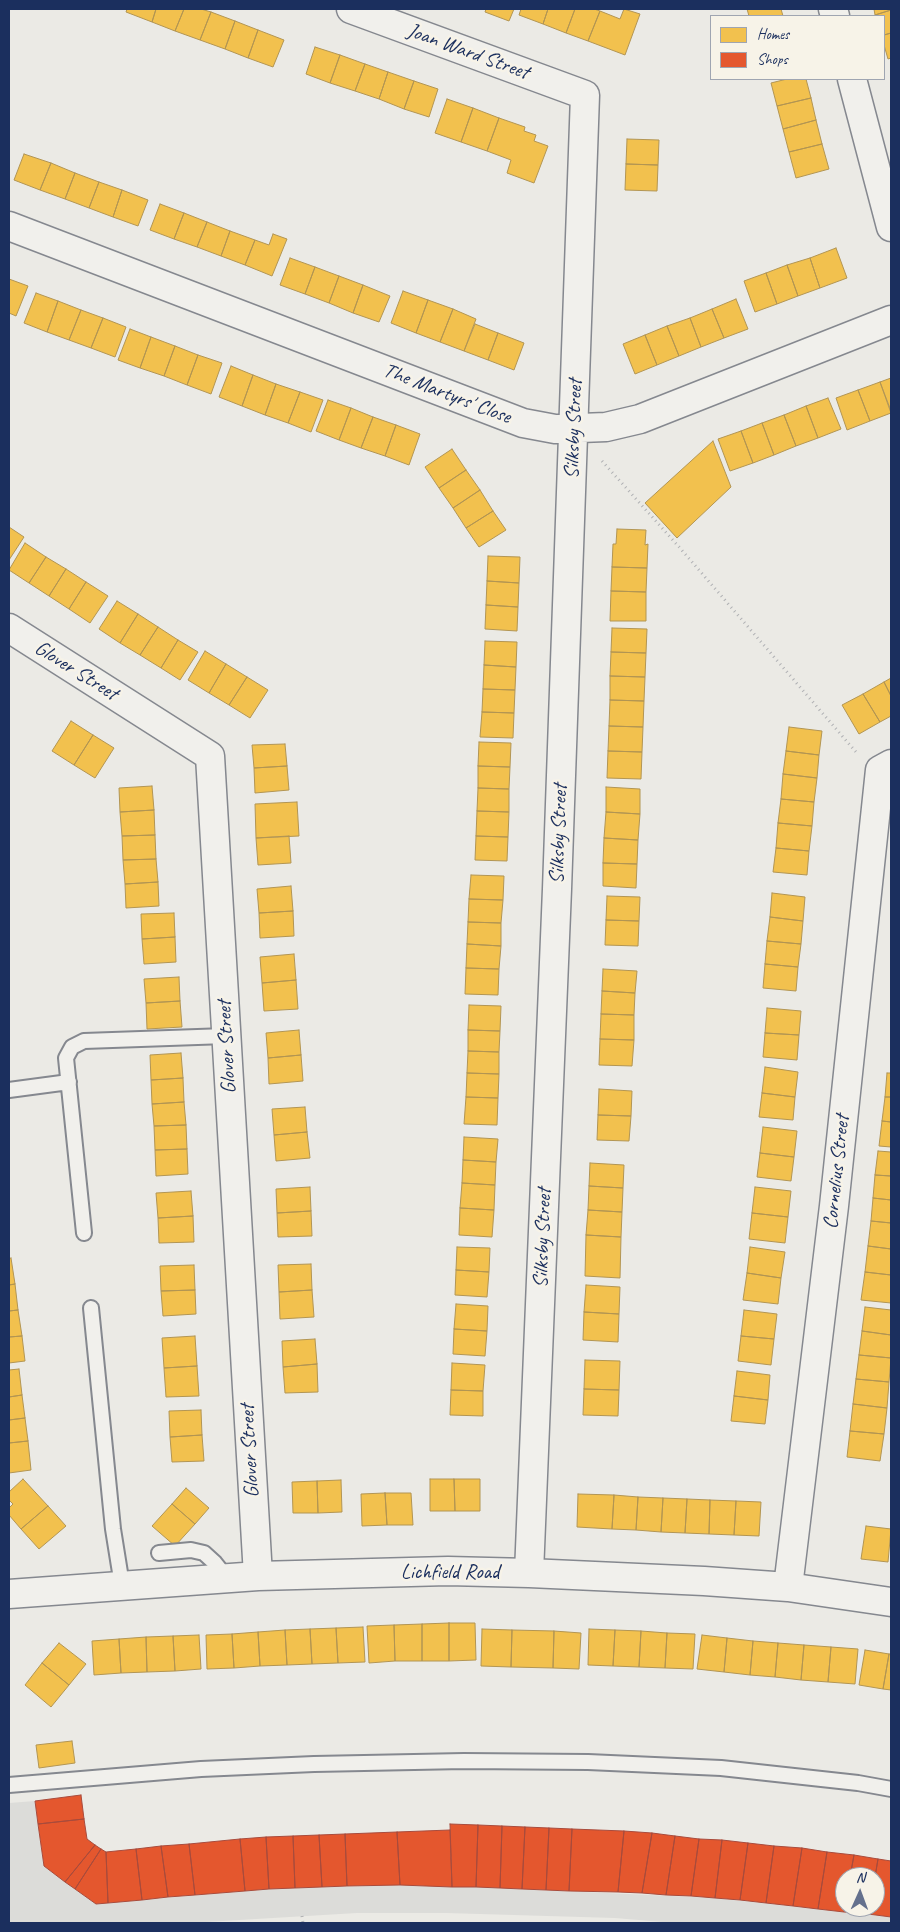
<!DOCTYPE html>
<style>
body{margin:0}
#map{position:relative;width:900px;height:1932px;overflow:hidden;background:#ebeae5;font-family:Caveat,sans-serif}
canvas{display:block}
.frame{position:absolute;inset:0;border:10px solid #1b2f5e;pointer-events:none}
.legend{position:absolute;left:710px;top:15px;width:175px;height:65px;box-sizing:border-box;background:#f7f3e8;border:1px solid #9fa5b1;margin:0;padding:6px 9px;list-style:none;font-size:15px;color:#1b2f5e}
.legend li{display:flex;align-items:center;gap:10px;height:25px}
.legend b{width:25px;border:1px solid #9fa5b1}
.north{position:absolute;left:835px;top:1867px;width:50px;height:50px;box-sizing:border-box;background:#f7f3e8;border:1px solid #9fa5b1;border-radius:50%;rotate:2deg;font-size:14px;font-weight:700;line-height:20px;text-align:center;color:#1b2f5e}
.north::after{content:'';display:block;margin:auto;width:18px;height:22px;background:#64708d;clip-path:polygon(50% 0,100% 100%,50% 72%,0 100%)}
</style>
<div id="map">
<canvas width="900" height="1932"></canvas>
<div class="frame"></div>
<ul class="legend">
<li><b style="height:14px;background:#f2c14e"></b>Homes</li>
<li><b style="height:14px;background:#e4572e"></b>Shops</li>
</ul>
<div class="north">N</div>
</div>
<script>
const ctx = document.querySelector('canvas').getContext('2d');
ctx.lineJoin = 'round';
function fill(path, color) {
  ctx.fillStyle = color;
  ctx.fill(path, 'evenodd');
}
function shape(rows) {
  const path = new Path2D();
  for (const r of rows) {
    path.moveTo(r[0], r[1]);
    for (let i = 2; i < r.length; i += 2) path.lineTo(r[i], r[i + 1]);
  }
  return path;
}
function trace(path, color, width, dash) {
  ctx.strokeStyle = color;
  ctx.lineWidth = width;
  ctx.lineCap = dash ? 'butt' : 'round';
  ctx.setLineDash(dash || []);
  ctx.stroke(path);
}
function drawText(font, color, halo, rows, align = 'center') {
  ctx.font = font + ' Caveat,sans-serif';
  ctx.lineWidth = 5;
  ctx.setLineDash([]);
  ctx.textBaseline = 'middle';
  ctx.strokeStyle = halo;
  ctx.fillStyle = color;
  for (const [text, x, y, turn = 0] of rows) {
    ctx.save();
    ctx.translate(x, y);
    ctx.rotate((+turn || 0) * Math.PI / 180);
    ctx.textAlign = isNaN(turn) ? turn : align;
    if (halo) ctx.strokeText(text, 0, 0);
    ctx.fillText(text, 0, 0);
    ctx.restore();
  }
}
fill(shape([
 [35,1801,44,1866,96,1904,269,1889,400,1885,476,1887,715,1898,891,1917,891,1923,674,1923,615,1918,446,1913,357,1913,189,1923,9,1923,9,1803]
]), '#dcdcd9');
const homes = shape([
 [127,9,156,9,152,22,126,12,127,9],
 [156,9,184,9,175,31,152,22,156,9],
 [184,9,201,9,211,12,200,40,175,31,184,9],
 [486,9,514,9,509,21,485,12,486,9],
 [521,9,548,9,543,24,519,15,521,9],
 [548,9,575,9,566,33,543,24,548,9],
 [575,9,594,9,600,11,588,41,566,33,575,9],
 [624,9,640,14,625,55,588,41,600,11,620,19,624,9],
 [747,9,781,9,783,16,749,16,747,9],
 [874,9,891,9,891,10,875,15,874,9],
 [891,10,891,33,884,35,884,16,876,16,875,15,891,10],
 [211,12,235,21,225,49,200,40,211,12],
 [235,21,258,30,248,58,225,49,235,21],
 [258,30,284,40,273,67,248,58,258,30],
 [891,33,891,58,888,59,884,45,884,35,891,33],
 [315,47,340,55,330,83,306,74,315,47],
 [340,55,365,64,355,91,330,83,340,55],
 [365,64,388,72,379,99,355,91,365,64],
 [388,72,414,81,404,109,379,99,388,72],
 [787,79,806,79,811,98,777,106,771,83,787,79],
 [414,81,438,89,429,117,404,109,414,81],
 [811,98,816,120,783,129,777,106,811,98],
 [447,99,473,108,461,142,435,133,447,99],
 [473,108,499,118,487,151,461,142,473,108],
 [499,118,525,127,524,131,536,135,534,141,548,146,534,183,507,173,511,160,487,151,499,118],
 [816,120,822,144,789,152,783,129,816,120],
 [627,139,659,140,658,165,626,164,627,139],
 [822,144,829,169,796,178,789,152,822,144],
 [24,154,51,163,40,190,14,180,24,154],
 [51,163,75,173,65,199,40,190,51,163],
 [626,164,658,165,657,191,625,190,626,164],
 [75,173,99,182,89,208,65,199,75,173],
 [99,182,122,190,113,217,89,208,99,182],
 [122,190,148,200,138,226,113,217,122,190],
 [160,204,184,213,174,239,150,230,160,204],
 [184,213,207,222,197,247,174,239,184,213],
 [207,222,230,231,221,256,197,247,207,222],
 [230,231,255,240,245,265,221,256,230,231],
 [273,234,287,239,272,276,245,265,255,240,269,245,273,234],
 [836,248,847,278,820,288,810,258,836,248],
 [290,258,315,267,305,294,280,285,290,258],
 [810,258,820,288,798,296,787,265,810,258],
 [787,265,798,296,777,304,766,273,787,265],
 [315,267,339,276,329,303,305,294,315,267],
 [766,273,777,304,755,312,744,281,766,273],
 [339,276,363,285,353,313,329,303,339,276],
 [9,279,28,286,16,316,9,313,9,279],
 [363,285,390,296,379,322,353,313,363,285],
 [403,291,428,300,416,333,391,323,403,291],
 [36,293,58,301,47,332,24,323,36,293],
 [736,299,748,329,724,338,712,309,736,299],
 [428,300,453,309,440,342,416,333,428,300],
 [58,301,81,310,69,340,47,332,58,301],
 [453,309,476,319,464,351,440,342,453,309],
 [712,309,724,338,701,347,690,318,712,309],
 [81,310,103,318,91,348,69,340,81,310],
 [103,318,126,327,115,357,91,348,103,318],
 [690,318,701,347,679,356,667,326,690,318],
 [475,324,498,333,488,360,464,351,475,324],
 [667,326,679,356,657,365,645,335,667,326],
 [130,329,151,337,140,368,118,360,130,329],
 [498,333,524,343,514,370,488,360,498,333],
 [645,335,657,365,635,374,623,344,645,335],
 [151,337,175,346,164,376,140,368,151,337],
 [175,346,198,355,187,385,164,376,175,346],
 [198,355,222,363,211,394,187,385,198,355],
 [231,366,253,375,242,406,219,397,231,366],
 [253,375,276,384,265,415,242,406,253,375],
 [891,378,891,411,880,382,891,378],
 [880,382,891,413,870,421,858,390,880,382],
 [276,384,300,392,288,423,265,415,276,384],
 [858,390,870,421,847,430,836,398,858,390],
 [300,392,323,400,311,432,288,423,300,392],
 [828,398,841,429,818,438,806,406,828,398],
 [328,400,351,408,339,440,316,431,328,400],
 [806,406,818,438,796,446,784,415,806,406],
 [351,408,373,417,361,448,339,440,351,408],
 [784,415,796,446,774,455,762,423,784,415],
 [373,417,396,425,385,456,361,448,373,417],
 [762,423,774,455,753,463,741,431,762,423],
 [396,425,420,434,409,465,385,456,396,425],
 [741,431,753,463,730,471,718,439,741,431],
 [713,441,731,487,677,538,645,503,713,441],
 [452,449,466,470,439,488,425,467,452,449],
 [466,470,480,490,453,508,439,488,466,470],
 [480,490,493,511,466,528,453,508,480,490],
 [493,511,506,530,479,547,466,528,493,511],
 [9,527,24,537,9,560,9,527],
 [617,529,646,530,645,545,648,544,647,568,612,567,613,544,616,544,617,529],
 [25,543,46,557,29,583,9,570,25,543],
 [488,556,520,557,519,583,487,581,488,556],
 [46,557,66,569,49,596,29,583,46,557],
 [612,567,647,568,646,592,611,591,612,567],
 [66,569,86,582,69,609,49,596,66,569],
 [487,581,519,583,518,607,486,605,487,581],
 [86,582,108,596,90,623,69,609,86,582],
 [611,591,646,592,646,621,610,621,611,591],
 [117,601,138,614,120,643,99,629,117,601],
 [486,605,518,607,517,631,485,629,486,605],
 [138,614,158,627,140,655,120,643,138,614],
 [158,627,178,640,161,668,140,655,158,627],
 [612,628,647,629,646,653,611,652,612,628],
 [178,640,198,652,180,680,161,668,178,640],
 [485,641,517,642,516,667,484,665,485,641],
 [205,651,226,664,209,693,188,680,205,651],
 [611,652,646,653,645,677,610,676,611,652],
 [226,664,247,677,229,705,209,693,226,664],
 [484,665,516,667,515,690,483,689,484,665],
 [610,676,645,677,644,701,610,700,610,676],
 [247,677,268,690,250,718,229,705,247,677],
 [891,678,891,696,884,682,891,678],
 [884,682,891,696,891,716,880,722,863,694,884,682],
 [483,689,515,690,514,713,482,712,483,689],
 [863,694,880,722,859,734,842,705,863,694],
 [610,700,644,701,643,727,609,726,610,700],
 [482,712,514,713,513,738,480,737,482,712],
 [71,721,93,735,74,765,52,751,71,721],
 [609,726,643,727,642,752,608,751,609,726],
 [789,727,822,731,819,755,786,751,789,727],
 [93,735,114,748,95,778,74,765,93,735],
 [479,742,511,743,510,767,478,766,479,742],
 [285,744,287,766,254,768,252,745,285,744],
 [608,751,642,752,641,779,607,778,608,751],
 [786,751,819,755,817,778,783,774,786,751],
 [287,766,289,790,255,793,254,768,287,766],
 [478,766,510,767,509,789,478,788,478,766],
 [783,774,817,778,814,802,781,799,783,774],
 [152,786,154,810,120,812,119,788,152,786],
 [606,787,640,789,640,814,606,812,606,787],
 [478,788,509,789,509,812,477,811,478,788],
 [781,799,814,802,812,826,778,823,781,799],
 [297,802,299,836,256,838,255,804,297,802],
 [154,810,155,835,122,836,120,812,154,810],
 [477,811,509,812,508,837,476,836,477,811],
 [606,812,640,814,638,840,604,838,606,812],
 [778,823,812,826,809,851,776,848,778,823],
 [155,835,156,859,123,860,122,836,155,835],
 [289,836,291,863,258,865,256,838,289,836],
 [476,836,508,837,507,861,475,860,476,836],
 [604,838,638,840,637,864,603,863,604,838],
 [776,848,809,851,807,875,773,872,776,848],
 [156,859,158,882,125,884,123,860,156,859],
 [603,863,637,864,636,888,603,886,603,863],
 [471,875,504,876,503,900,469,899,471,875],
 [158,882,159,906,126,908,125,884,158,882],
 [291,886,293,911,259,913,257,889,291,886],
 [772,893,805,897,803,921,770,917,772,893],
 [607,896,640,897,639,921,606,920,607,896],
 [469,899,503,900,501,923,468,922,469,899],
 [293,911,294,936,260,938,259,913,293,911],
 [174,913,175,937,142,939,141,914,174,913],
 [770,917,803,921,801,944,767,941,770,917],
 [606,920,639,921,638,946,605,945,606,920],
 [468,922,501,923,501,946,467,944,468,922],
 [175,937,176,962,144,964,142,939,175,937],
 [767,941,801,944,798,967,765,964,767,941],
 [467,944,501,946,499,969,466,968,467,944],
 [294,954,296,980,262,983,260,957,294,954],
 [765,964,798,967,796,991,763,988,765,964],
 [466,968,499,969,498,995,465,994,466,968],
 [603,969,637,971,635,993,602,991,603,969],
 [179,977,180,1001,146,1003,144,979,179,977],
 [296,980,298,1009,264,1011,262,983,296,980],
 [602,991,635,993,634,1015,601,1014,602,991],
 [180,1001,182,1027,147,1029,146,1003,180,1001],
 [469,1005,501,1006,500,1031,468,1030,469,1005],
 [767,1008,801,1011,799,1035,765,1033,767,1008],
 [601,1014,634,1015,634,1040,600,1039,601,1014],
 [299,1030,301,1055,268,1058,266,1033,299,1030],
 [468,1030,500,1031,499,1052,468,1051,468,1030],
 [765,1033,799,1035,797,1060,763,1057,765,1033],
 [600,1039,634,1040,632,1066,599,1065,600,1039],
 [468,1051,499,1052,499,1074,467,1073,468,1051],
 [181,1053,183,1078,151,1080,150,1055,181,1053],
 [301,1055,303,1081,269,1084,268,1058,301,1055],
 [765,1067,798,1072,795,1097,762,1093,765,1067],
 [467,1073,499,1074,498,1098,466,1097,467,1073],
 [887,1073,891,1073,891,1097,885,1097,887,1073],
 [183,1078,184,1102,152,1104,151,1080,183,1078],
 [599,1089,632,1091,631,1116,598,1115,599,1089],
 [762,1093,795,1097,793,1120,759,1117,762,1093],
 [466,1097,498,1098,497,1125,464,1124,466,1097],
 [885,1097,891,1097,891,1122,882,1121,885,1097],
 [184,1102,186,1125,154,1126,152,1104,184,1102],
 [305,1107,307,1132,274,1135,272,1109,305,1107],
 [598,1115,631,1116,629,1141,597,1140,598,1115],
 [882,1121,891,1122,891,1147,879,1146,882,1121],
 [186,1125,187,1149,155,1150,154,1126,186,1125],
 [763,1127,797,1131,794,1157,760,1153,763,1127],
 [307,1132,310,1158,276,1161,274,1135,307,1132],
 [464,1137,498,1139,496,1162,463,1160,464,1137],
 [187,1149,188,1174,156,1176,155,1150,187,1149],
 [878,1151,891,1152,891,1176,875,1175,878,1151],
 [760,1153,794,1157,791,1181,757,1177,760,1153],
 [463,1160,496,1162,495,1185,462,1183,463,1160],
 [590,1163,624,1165,623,1188,589,1186,590,1163],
 [875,1175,891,1176,891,1200,873,1198,875,1175],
 [462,1183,495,1185,494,1210,460,1208,462,1183],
 [589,1186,623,1188,622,1212,588,1210,589,1186],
 [310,1187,311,1211,277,1213,276,1189,310,1187],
 [755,1187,791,1191,788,1217,752,1213,755,1187],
 [191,1191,193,1216,158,1218,156,1193,191,1191],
 [873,1198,891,1200,891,1223,871,1221,873,1198],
 [460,1208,494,1210,492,1237,459,1235,460,1208],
 [588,1210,622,1212,621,1237,586,1235,588,1210],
 [311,1211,312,1236,278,1237,277,1213,311,1211],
 [752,1213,788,1217,785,1243,749,1239,752,1213],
 [193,1216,194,1242,159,1243,158,1218,193,1216],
 [871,1221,891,1223,891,1249,868,1246,871,1221],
 [586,1235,621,1237,620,1278,585,1276,586,1235],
 [868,1246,891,1249,891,1275,865,1272,868,1246],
 [457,1247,490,1248,489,1272,456,1270,457,1247],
 [750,1247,785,1252,781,1278,747,1273,750,1247],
 [11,1258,15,1284,9,1285,9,1259,11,1258],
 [311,1264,312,1290,279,1292,278,1265,311,1264],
 [194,1265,195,1290,161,1291,160,1266,194,1265],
 [456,1270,489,1272,487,1297,455,1295,456,1270],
 [865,1272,891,1275,891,1303,861,1300,865,1272],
 [747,1273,781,1278,778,1304,743,1300,747,1273],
 [15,1284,18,1310,9,1311,9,1285,15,1284],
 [586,1285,620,1287,619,1314,584,1312,586,1285],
 [195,1290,196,1314,163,1316,161,1291,195,1290],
 [312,1290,314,1317,280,1319,279,1292,312,1290],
 [456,1304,488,1306,487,1331,454,1329,456,1304],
 [865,1307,891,1310,891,1335,862,1331,865,1307],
 [18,1310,22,1336,9,1337,9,1311,18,1310],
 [744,1310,777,1314,774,1339,741,1336,744,1310],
 [584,1312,619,1314,618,1342,583,1340,584,1312],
 [454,1329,487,1331,485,1356,453,1354,454,1329],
 [862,1331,891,1335,891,1358,859,1355,862,1331],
 [22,1336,25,1361,9,1363,9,1337,22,1336],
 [195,1336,197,1366,164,1368,162,1338,195,1336],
 [741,1336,774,1339,771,1365,738,1361,741,1336],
 [315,1339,317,1364,283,1367,282,1341,315,1339],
 [859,1355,891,1358,889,1382,856,1379,859,1355],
 [585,1360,620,1361,619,1390,584,1389,585,1360],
 [452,1363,485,1365,483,1391,451,1390,452,1363],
 [317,1364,318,1392,285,1393,283,1367,317,1364],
 [197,1366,199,1396,166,1397,164,1368,197,1366],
 [19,1369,22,1395,9,1397,9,1370,19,1369],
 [737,1371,770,1375,768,1400,734,1396,737,1371],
 [856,1379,889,1382,887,1408,853,1404,856,1379],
 [584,1389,619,1390,618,1416,583,1415,584,1389],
 [451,1390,483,1391,483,1416,450,1415,451,1390],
 [22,1395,25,1418,9,1420,9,1397,22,1395],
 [734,1396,768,1400,765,1424,731,1421,734,1396],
 [853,1404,887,1408,884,1434,850,1431,853,1404],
 [201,1410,202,1435,170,1437,169,1411,201,1410],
 [25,1418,28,1441,9,1443,9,1420,25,1418],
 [850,1431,884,1434,880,1461,847,1457,850,1431],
 [202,1435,204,1461,172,1462,170,1437,202,1435],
 [28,1441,31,1470,9,1473,9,1443,28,1441],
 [23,1479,48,1506,21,1529,9,1515,9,1508,13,1504,9,1500,9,1492,23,1479],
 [430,1479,454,1479,455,1511,430,1511,430,1479],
 [454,1479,480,1479,480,1511,455,1511,454,1479],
 [341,1480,342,1512,318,1513,317,1481,341,1480],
 [317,1481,318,1513,293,1513,292,1482,317,1481],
 [186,1488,209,1508,195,1524,172,1504,186,1488],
 [385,1493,411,1493,413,1525,387,1525,385,1493],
 [385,1493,387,1525,362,1526,361,1494,385,1493],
 [578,1494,614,1495,612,1529,577,1527,578,1494],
 [614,1495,638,1497,636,1530,612,1529,614,1495],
 [638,1497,663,1498,661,1532,636,1530,638,1497],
 [663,1498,687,1499,685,1533,661,1532,663,1498],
 [687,1499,710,1500,709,1534,685,1533,687,1499],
 [710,1500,736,1501,734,1535,709,1534,710,1500],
 [736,1501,761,1502,759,1536,734,1535,736,1501],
 [172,1504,195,1524,175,1546,152,1526,172,1504],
 [48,1506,66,1526,39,1549,21,1529,48,1506],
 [866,1526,891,1529,888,1562,861,1559,866,1526],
 [449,1623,475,1623,476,1660,449,1661,449,1623],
 [449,1623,449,1661,422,1661,422,1624,449,1623],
 [422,1624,422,1661,395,1661,394,1625,422,1624],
 [394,1625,395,1661,369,1663,367,1626,394,1625],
 [363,1627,365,1662,338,1663,336,1628,363,1627],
 [336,1628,338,1663,312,1664,310,1629,336,1628],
 [310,1629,312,1664,287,1665,285,1630,310,1629],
 [482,1629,512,1630,511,1667,481,1666,482,1629],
 [589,1629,615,1630,613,1666,588,1665,589,1629],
 [285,1630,287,1665,260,1666,258,1632,285,1630],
 [512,1630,554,1631,553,1668,511,1667,512,1630],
 [615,1630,641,1631,639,1667,613,1666,615,1630],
 [554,1631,581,1633,579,1669,553,1668,554,1631],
 [641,1631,667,1633,665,1668,639,1667,641,1631],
 [258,1632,260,1666,234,1668,232,1634,258,1632],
 [667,1633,695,1634,693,1669,665,1668,667,1633],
 [232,1634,234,1668,207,1669,206,1635,232,1634],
 [199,1635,201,1669,175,1671,173,1636,199,1635],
 [702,1635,727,1638,724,1672,697,1669,702,1635],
 [173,1636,175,1671,147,1672,146,1637,173,1636],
 [146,1637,147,1672,121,1673,119,1639,146,1637],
 [727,1638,753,1641,750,1675,724,1672,727,1638],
 [119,1639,121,1673,94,1675,92,1641,119,1639],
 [753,1641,778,1643,775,1677,750,1675,753,1641],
 [59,1643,86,1664,69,1685,42,1663,59,1643],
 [778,1643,804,1645,801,1680,775,1677,778,1643],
 [804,1645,831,1647,828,1682,801,1680,804,1645],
 [831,1647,858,1649,855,1684,828,1682,831,1647],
 [865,1650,889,1654,883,1689,859,1685,865,1650],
 [889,1654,891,1654,891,1690,883,1689,889,1654],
 [42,1663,69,1685,51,1707,25,1685,42,1663],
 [72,1741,75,1763,39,1768,36,1745,72,1741]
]);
fill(homes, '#f2c14e');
trace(homes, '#b29553', 1);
const shops = shape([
 [81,1795,84,1819,38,1824,35,1801,81,1795],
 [84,1819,87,1839,95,1845,65,1882,44,1866,38,1824,84,1819],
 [450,1824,478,1825,476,1887,452,1887,450,1824],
 [478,1825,502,1826,500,1888,476,1887,478,1825],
 [502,1826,525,1827,522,1889,500,1888,502,1826],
 [525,1827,549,1828,546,1890,522,1889,525,1827],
 [549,1828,572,1829,569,1891,546,1890,549,1828],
 [572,1829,624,1831,618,1892,569,1891,572,1829],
 [450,1830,452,1887,400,1885,397,1832,450,1830],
 [624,1831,652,1833,642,1893,618,1892,624,1831],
 [397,1832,400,1885,347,1886,345,1834,397,1832],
 [652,1833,675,1836,666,1895,642,1893,652,1833],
 [345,1834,347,1886,322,1887,319,1835,345,1834],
 [319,1835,322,1887,295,1888,293,1836,319,1835],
 [293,1836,295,1888,269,1889,266,1837,293,1836],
 [675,1836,699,1839,691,1896,666,1895,675,1836],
 [266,1837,269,1889,245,1891,240,1839,266,1837],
 [240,1839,245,1891,195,1895,189,1844,240,1839],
 [699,1839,722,1840,715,1898,691,1896,699,1839],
 [722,1840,748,1843,740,1900,715,1898,722,1840],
 [748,1843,774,1846,766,1903,740,1900,748,1843],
 [189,1844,195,1895,168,1897,161,1846,189,1844],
 [95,1845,101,1849,75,1889,65,1882,95,1845],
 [161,1846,168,1897,142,1900,136,1849,161,1846],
 [774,1846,802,1848,793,1906,766,1903,774,1846],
 [802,1848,827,1852,818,1909,793,1906,802,1848],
 [101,1849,106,1852,108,1903,96,1904,75,1889,101,1849],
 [136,1849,142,1900,108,1903,106,1852,136,1849],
 [827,1852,854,1855,850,1877,845,1877,844,1912,818,1909,827,1852],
 [854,1855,878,1859,875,1877,850,1877,854,1855],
 [878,1859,891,1861,891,1917,868,1914,870,1907,875,1907,875,1877,878,1859],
 [845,1907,870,1907,868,1914,844,1912,845,1907]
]);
fill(shops, '#e4572e');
trace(shops, '#a84b3c', 1);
const service = shape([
 [9,1090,69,1082],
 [84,1233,66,1058,72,1047,84,1041,226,1036],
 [91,1308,113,1529,122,1585],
 [159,1553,191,1550,204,1553,215,1563,227,1578],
 [9,1785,201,1769,314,1764,464,1761,588,1762,721,1768,858,1783,891,1789]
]);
const minor = shape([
 [351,9,585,95,557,889,529,1573],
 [833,9,835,16],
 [852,79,891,227],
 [9,226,523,423,555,429,606,427,640,419,891,320],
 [9,628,210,756,258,1576],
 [788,1587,834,1206,880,770,891,764],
 [9,1594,258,1576,448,1571,529,1573,704,1581,788,1587,891,1602]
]);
trace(service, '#85888f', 18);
trace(minor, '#85888f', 31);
trace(shape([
 [602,461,680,548,856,752],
 [302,1916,303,1923]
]), '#b0b1b4', 3, [1, 4]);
trace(service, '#f1f0ec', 14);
trace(minor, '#f1f0ec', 28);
drawText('21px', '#1b2f5e', '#f7f3e8', [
 ["Joan Ward Street",468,52,20],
 ["The Martyrs' Close",447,394,21],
 ["Silksby Street",574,429,-88],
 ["Glover Street",76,671,32],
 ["Silksby Street",559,834,-88],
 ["Glover Street",227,1047,-93],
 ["Cornelius Street",837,1172,-84],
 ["Silksby Street",543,1238,-88],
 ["Glover Street",250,1451,-93],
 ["Lichfield Road",450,1572]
]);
</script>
